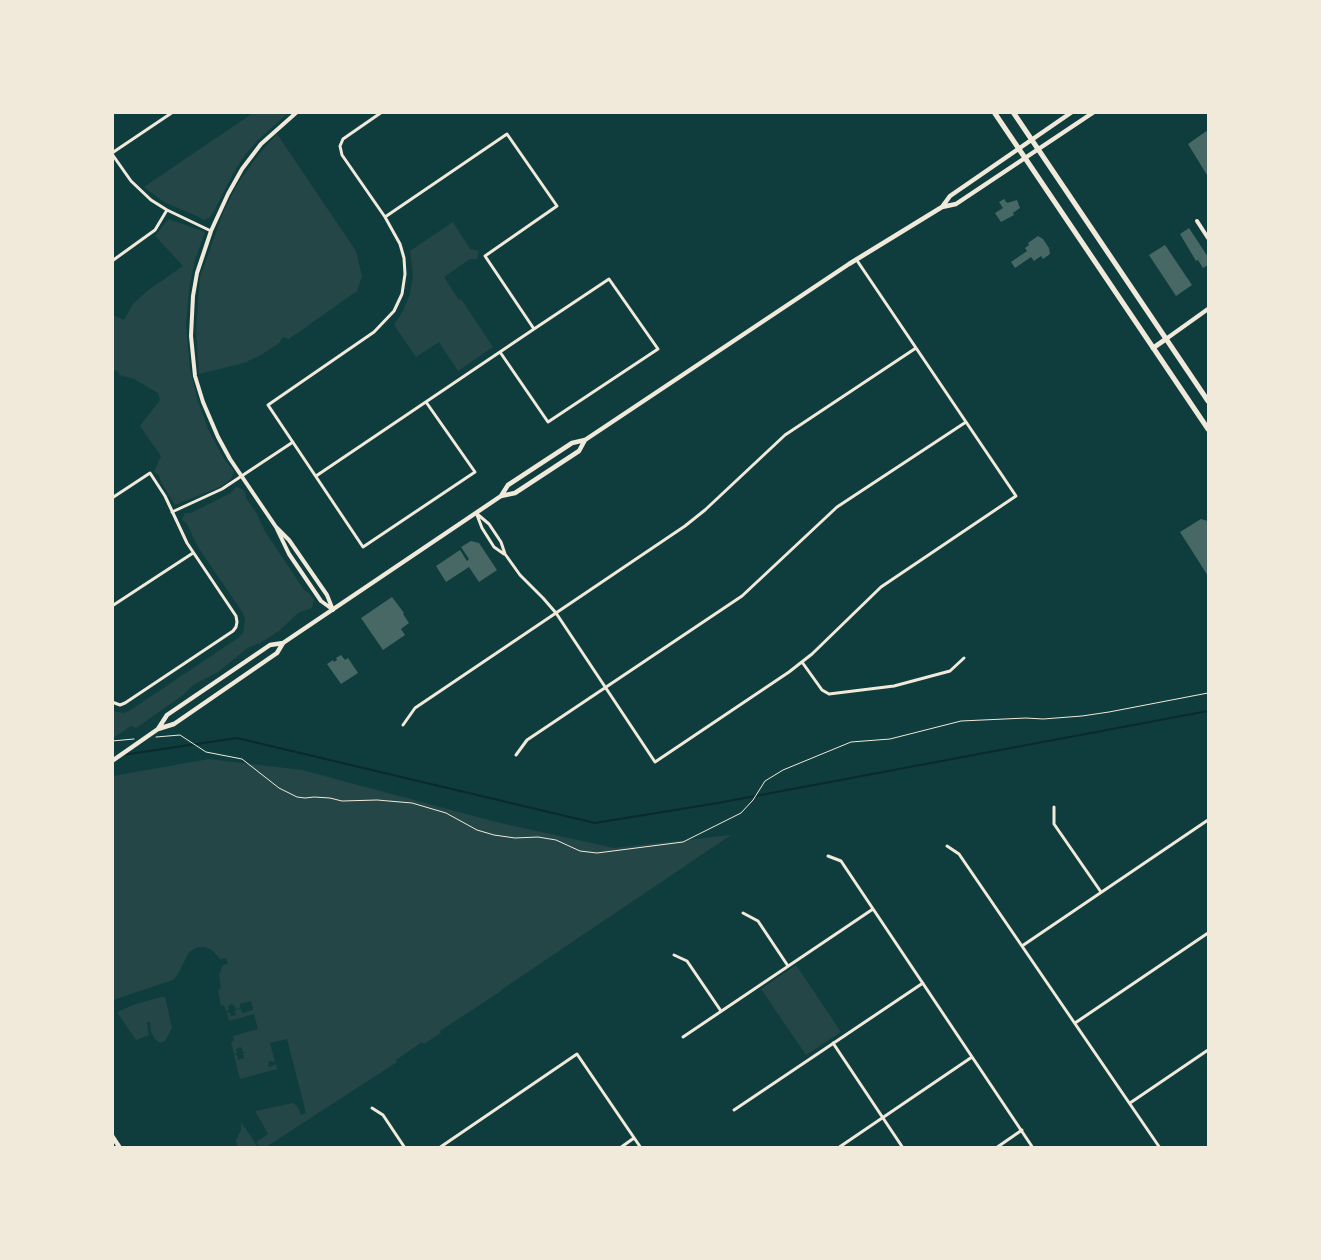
<!DOCTYPE html>
<style>
body{margin:0}
#map{position:relative;width:1321px;height:1260px;overflow:hidden;background:#0f3d3e;font-family:Inter,sans-serif}
canvas{display:block}
.frame{position:absolute;inset:0;border:114px solid #f1e9da;pointer-events:none}
</style>
<div id="map">
<canvas width="1321" height="1260"></canvas>
<div class="frame"></div>
</div>
<script>
const ctx = document.querySelector('canvas').getContext('2d');
ctx.lineJoin = 'round';
function fill(path, color) {
  ctx.fillStyle = color;
  ctx.fill(path, 'evenodd');
}
function shape(rows) {
  const path = new Path2D();
  for (const r of rows) {
    path.moveTo(r[0], r[1]);
    for (let i = 2; i < r.length; i += 2) path.lineTo(r[i], r[i + 1]);
  }
  return path;
}
function trace(path, color, width, dash) {
  ctx.strokeStyle = color;
  ctx.lineWidth = width;
  ctx.lineCap = dash ? 'butt' : 'round';
  ctx.setLineDash(dash || []);
  ctx.stroke(path);
}
fill(shape([
 [253,113,288,113,258,140,245,155,234,172,213,213,209,218,203,220,199,217,164,202,144,187],
 [277,134,356,251,362,276,357,291,289,339,283,337,279,343,261,355,244,363,199,374,196,330,200,277,223,213,237,185,259,154],
 [168,219,205,232,195,260,189,289,186,325,190,370,198,401,208,429,224,459,234,471,231,479,220,487,175,505,161,482,159,475,154,472,161,456,140,426,160,400,158,393,134,379,120,375,117,371,112,370,113,315,124,320,133,304,147,291,183,266,155,236],
 [453,222,470,249,479,251,477,259,470,259,444,277,459,300,461,299,493,347,458,371,439,342,416,357,394,325,403,311,410,294,413,275,410,251],
 [236,487,242,489,245,492,246,498,257,514,264,530,304,590,309,593,314,600,312,608,298,613,279,631,260,643,249,647,218,672,193,685,183,695,136,728,131,726,113,738,113,711,123,713,129,711,238,638,243,633,245,620,243,613,198,547,187,524,182,520,185,513,191,513,231,493],
 [209,759,302,770,496,822,614,848,731,835,501,990,501,991,440,1031,441,1033,424,1044,422,1042,396,1060,397,1062,266,1147,260,1147,256,1142,268,1134,255,1111,293,1103,298,1107,301,1115,306,1113,287,1039,270,1043,275,1062,269,1061,268,1066,270,1067,276,1064,277,1069,240,1079,234,1055,237,1055,238,1060,244,1058,243,1053,248,1052,243,1052,241,1047,236,1049,237,1053,234,1054,231,1042,234,1041,233,1036,258,1029,254,1014,229,1021,227,1013,229,1012,231,1016,236,1015,235,1010,241,1009,242,1013,253,1010,251,1001,240,1004,240,1008,235,1009,234,1005,230,1004,230,1005,228,1006,229,1010,226,1011,224,1005,221,1006,218,990,221,989,219,975,223,965,228,964,226,958,220,959,212,950,205,947,198,947,189,952,178,974,173,980,113,1000,113,776],
 [796,965,841,1032,806,1055,761,989],
 [161,997,165,997,172,1028,165,1041,160,1043,155,1039,151,1032,150,1022,147,1022,147,1024,149,1035,136,1040,117,1012,133,1005],
 [241,1122,258,1147,235,1147,237,1146,236,1141,241,1130]
]), '#244646');
trace(shape([
 [122,755,237,738,595,823,718,803,1208,711]
]), '#0a2a2b', 2);
fill(shape([
 [1208,130,1208,174,1207,175,1188,144],
 [1004,199,1007,203,1017,200,1020,208,1013,213,1014,215,1001,222,995,213,1003,208,999,202],
 [1189,228,1208,257,1208,265,1203,268,1198,260,1196,261,1180,234],
 [1038,236,1043,239,1049,248,1050,254,1043,259,1041,256,1034,261,1031,257,1015,268,1011,262,1027,251,1025,248,1029,245,1028,243],
 [1165,245,1192,285,1176,296,1149,255],
 [1201,519,1208,521,1208,576,1180,532],
 [471,541,479,543,497,570,479,582,469,567,446,582,436,566,460,550,467,561,469,559,461,547],
 [392,597,404,613,403,614,409,623,401,629,405,635,383,650,361,618],
 [341,655,345,660,348,658,358,673,341,684,327,664,333,660,334,662,337,660,336,658]
]), '#486865');
trace(shape([
 [156,737,180,735,206,752,242,759,279,788,297,797,305,798,314,797,330,798,342,801,377,800,412,803,446,813,477,830,494,835,515,838,538,837,556,840,580,851,597,853,683,842,741,813,753,800,765,781,783,770,851,742,890,739,961,721,1026,718,1043,719,1082,716,1109,712,1208,693],
 [112,741,134,739]
]), '#f1e9da', 1);
trace(shape([
 [382,112,343,139,340,146,342,155,385,217,400,244,404,258,405,274,402,294,394,311,374,332,268,405,363,547,475,472,426,402],
 [112,153,173,112],
 [112,154,131,181,151,200,167,210,211,231],
 [385,217,507,134,557,206,485,256,534,329],
 [112,261,155,230,167,210],
 [316,476,534,329,609,279,658,349,548,422,500,352],
 [112,498,150,473,165,496,187,543,236,616,237,622,236,627,233,631,125,703,120,705,112,702],
 [172,512,222,489,293,442],
 [476,513,489,524,501,542,505,554,520,575,543,598,556,613,655,762,789,672,812,654,881,587,1016,496,856,259],
 [477,515,482,528,494,547,504,554],
 [112,606,193,553],
 [802,662,822,690,829,694,894,686,950,671,964,658],
 [403,725,415,708,685,526,705,510,785,435,916,348],
 [516,755,527,740,742,596,837,507,966,422],
 [1054,807,1054,824,1101,892],
 [947,846,959,854,1160,1148],
 [828,856,841,861,1033,1148],
 [743,913,758,921,788,966],
 [1022,946,1208,820],
 [674,955,687,961,721,1011],
 [1075,1023,1208,933],
 [683,1037,873,909],
 [833,1043,903,1148],
 [1130,1103,1208,1050],
 [372,1108,383,1115,405,1148],
 [734,1110,923,983],
 [439,1148,577,1054,641,1148],
 [620,1148,634,1138],
 [838,1148,972,1057],
 [996,1148,1022,1130]
]), '#f1e9da', 3);
trace(shape([
 [297,112,261,144,242,169,228,194,211,231,197,273,193,296,191,336,195,376,203,402,218,437,230,459,276,527,289,540,327,595,333,610],
 [1197,221,1208,238],
 [1166,339,1208,309],
 [277,529,289,554,321,601,332,609]
]), '#f1e9da', 4);
trace(shape([
 [942,207,950,196,1072,112],
 [501,496,508,485,572,443,585,440,849,264,942,207,956,204,1094,112],
 [158,729,167,715,270,645,283,643,501,496,515,493,579,451,585,440],
 [112,761,158,729,174,724,277,653,283,643],
 [112,1136,120,1148]
]), '#f1e9da', 4.5);
trace(shape([
 [994,112,1208,429],
 [1013,112,1208,401],
 [1153,348,1166,339]
]), '#f1e9da', 5);
</script>
